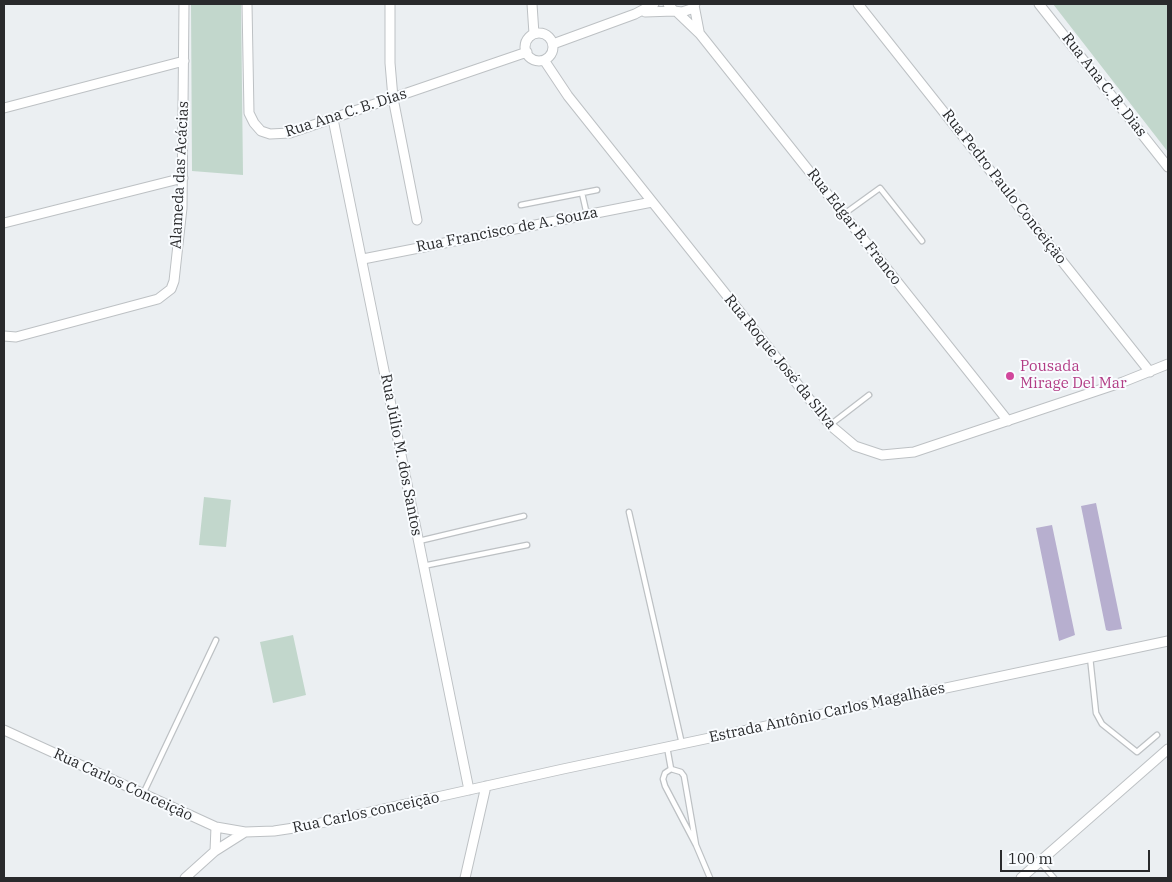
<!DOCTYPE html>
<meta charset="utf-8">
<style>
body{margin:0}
#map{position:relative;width:1172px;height:882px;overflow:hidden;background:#ebeff2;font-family:"IBM Plex Serif",serif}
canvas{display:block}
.frame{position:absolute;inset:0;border:5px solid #292a2c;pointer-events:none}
.scale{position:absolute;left:1000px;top:850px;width:150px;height:22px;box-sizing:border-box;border:2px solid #292a2c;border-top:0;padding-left:6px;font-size:15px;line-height:18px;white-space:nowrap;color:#292a2c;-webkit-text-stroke:4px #f9fcff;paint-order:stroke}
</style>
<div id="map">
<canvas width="1172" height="882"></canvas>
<div class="frame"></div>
<div class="scale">100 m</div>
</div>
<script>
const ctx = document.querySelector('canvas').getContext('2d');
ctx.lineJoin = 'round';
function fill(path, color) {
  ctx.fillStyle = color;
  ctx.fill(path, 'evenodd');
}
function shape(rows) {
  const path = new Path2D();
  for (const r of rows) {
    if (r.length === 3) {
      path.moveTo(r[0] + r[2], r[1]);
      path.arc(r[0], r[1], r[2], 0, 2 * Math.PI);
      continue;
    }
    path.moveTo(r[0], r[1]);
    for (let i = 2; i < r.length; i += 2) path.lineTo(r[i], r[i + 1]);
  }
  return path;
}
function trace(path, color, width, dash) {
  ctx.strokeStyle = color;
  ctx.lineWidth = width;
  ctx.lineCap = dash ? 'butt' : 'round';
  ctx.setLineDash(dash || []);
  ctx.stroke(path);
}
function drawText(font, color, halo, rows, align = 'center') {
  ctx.font = font + ' "IBM Plex Serif",serif';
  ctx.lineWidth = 4;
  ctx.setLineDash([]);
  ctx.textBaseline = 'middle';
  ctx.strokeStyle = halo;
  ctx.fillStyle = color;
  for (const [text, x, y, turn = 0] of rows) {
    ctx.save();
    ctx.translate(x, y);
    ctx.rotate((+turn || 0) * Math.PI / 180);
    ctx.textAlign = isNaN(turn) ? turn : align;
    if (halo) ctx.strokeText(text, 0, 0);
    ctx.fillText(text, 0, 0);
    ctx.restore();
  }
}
fill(shape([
 [191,4,241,4,243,175,192,171],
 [1053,4,1168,4,1168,152],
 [204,497,231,500,226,547,199,545],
 [293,635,306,695,273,703,260,642]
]), '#c2d7cc');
fill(shape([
 [1096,503,1122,629,1109,631,1106,630,1081,506],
 [1052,525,1075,635,1059,641,1036,528]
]), '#b7afcf');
const lane = shape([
 [582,193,587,215],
 [521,205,597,190],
 [844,214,880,188,922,241],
 [830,425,869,395],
 [629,512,682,744],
 [419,541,524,516],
 [423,566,527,545],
 [1090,657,1096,713,1102,724,1137,752,1157,735],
 [667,747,671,769],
 [143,794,216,640],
 [696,845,684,776,681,772,671,769,665,773,663,779,665,786,696,845,710,878],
 [1040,862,1054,878]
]);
const street = shape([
 [247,4,249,113,254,123,261,131,270,134,290,133,527,52],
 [390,4,390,63,393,98,417,220],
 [532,4,534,34],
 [668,4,674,11,682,12,691,9,695,4],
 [858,4,1150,372],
 [1039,4,1168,167],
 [694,5,699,31],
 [645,12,674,11],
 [677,12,700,34,1008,421],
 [539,47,14],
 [553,44,635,14,654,4],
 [544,60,568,96,830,425,855,446,882,455,914,452,1123,382,1168,364],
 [4,108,184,61],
 [333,119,469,790],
 [4,223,183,178],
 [363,259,652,202],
 [4,336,16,337,158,299,171,289,174,281,182,208,184,4],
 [4,730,216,827,245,832,274,831,307,826,563,769,1168,641],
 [215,851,216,827],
 [185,878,215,851,245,832],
 [465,878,486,786],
 [1021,878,1168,749]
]);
trace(lane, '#bdc1c4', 7);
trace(street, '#bdc1c4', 11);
trace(lane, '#fff', 4.5);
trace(street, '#fff', 9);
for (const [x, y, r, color] of [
 [1010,376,5,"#d1479c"]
]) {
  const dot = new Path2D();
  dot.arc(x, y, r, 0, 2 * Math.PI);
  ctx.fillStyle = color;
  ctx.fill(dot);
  trace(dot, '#f9fcff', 2);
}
drawText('15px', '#292a2c', '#f9fcff', [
 ["Rua Ana C. B. Dias",1104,85,52],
 ["Rua Ana C. B. Dias",346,113,-18],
 ["Alameda das Acácias",180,175,-87],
 ["Rua Pedro Paulo Conceição",1004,187,52],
 ["Rua Edgar B. Franco",854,227,52],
 ["Rua Francisco de A. Souza",507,230,-11],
 ["Rua Roque José da Silva",780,362,51],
 ["Rua Júlio M. dos Santos",401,455,79],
 ["Estrada Antônio Carlos Magalhães",827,713,-12],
 ["Rua Carlos Conceição",123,785,25],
 ["Rua Carlos conceição",366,813,-12]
]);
drawText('15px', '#b23c85', '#f9fcff', [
 ["Pousada",1020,367],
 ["Mirage Del Mar",1020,384]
], 'left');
</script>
